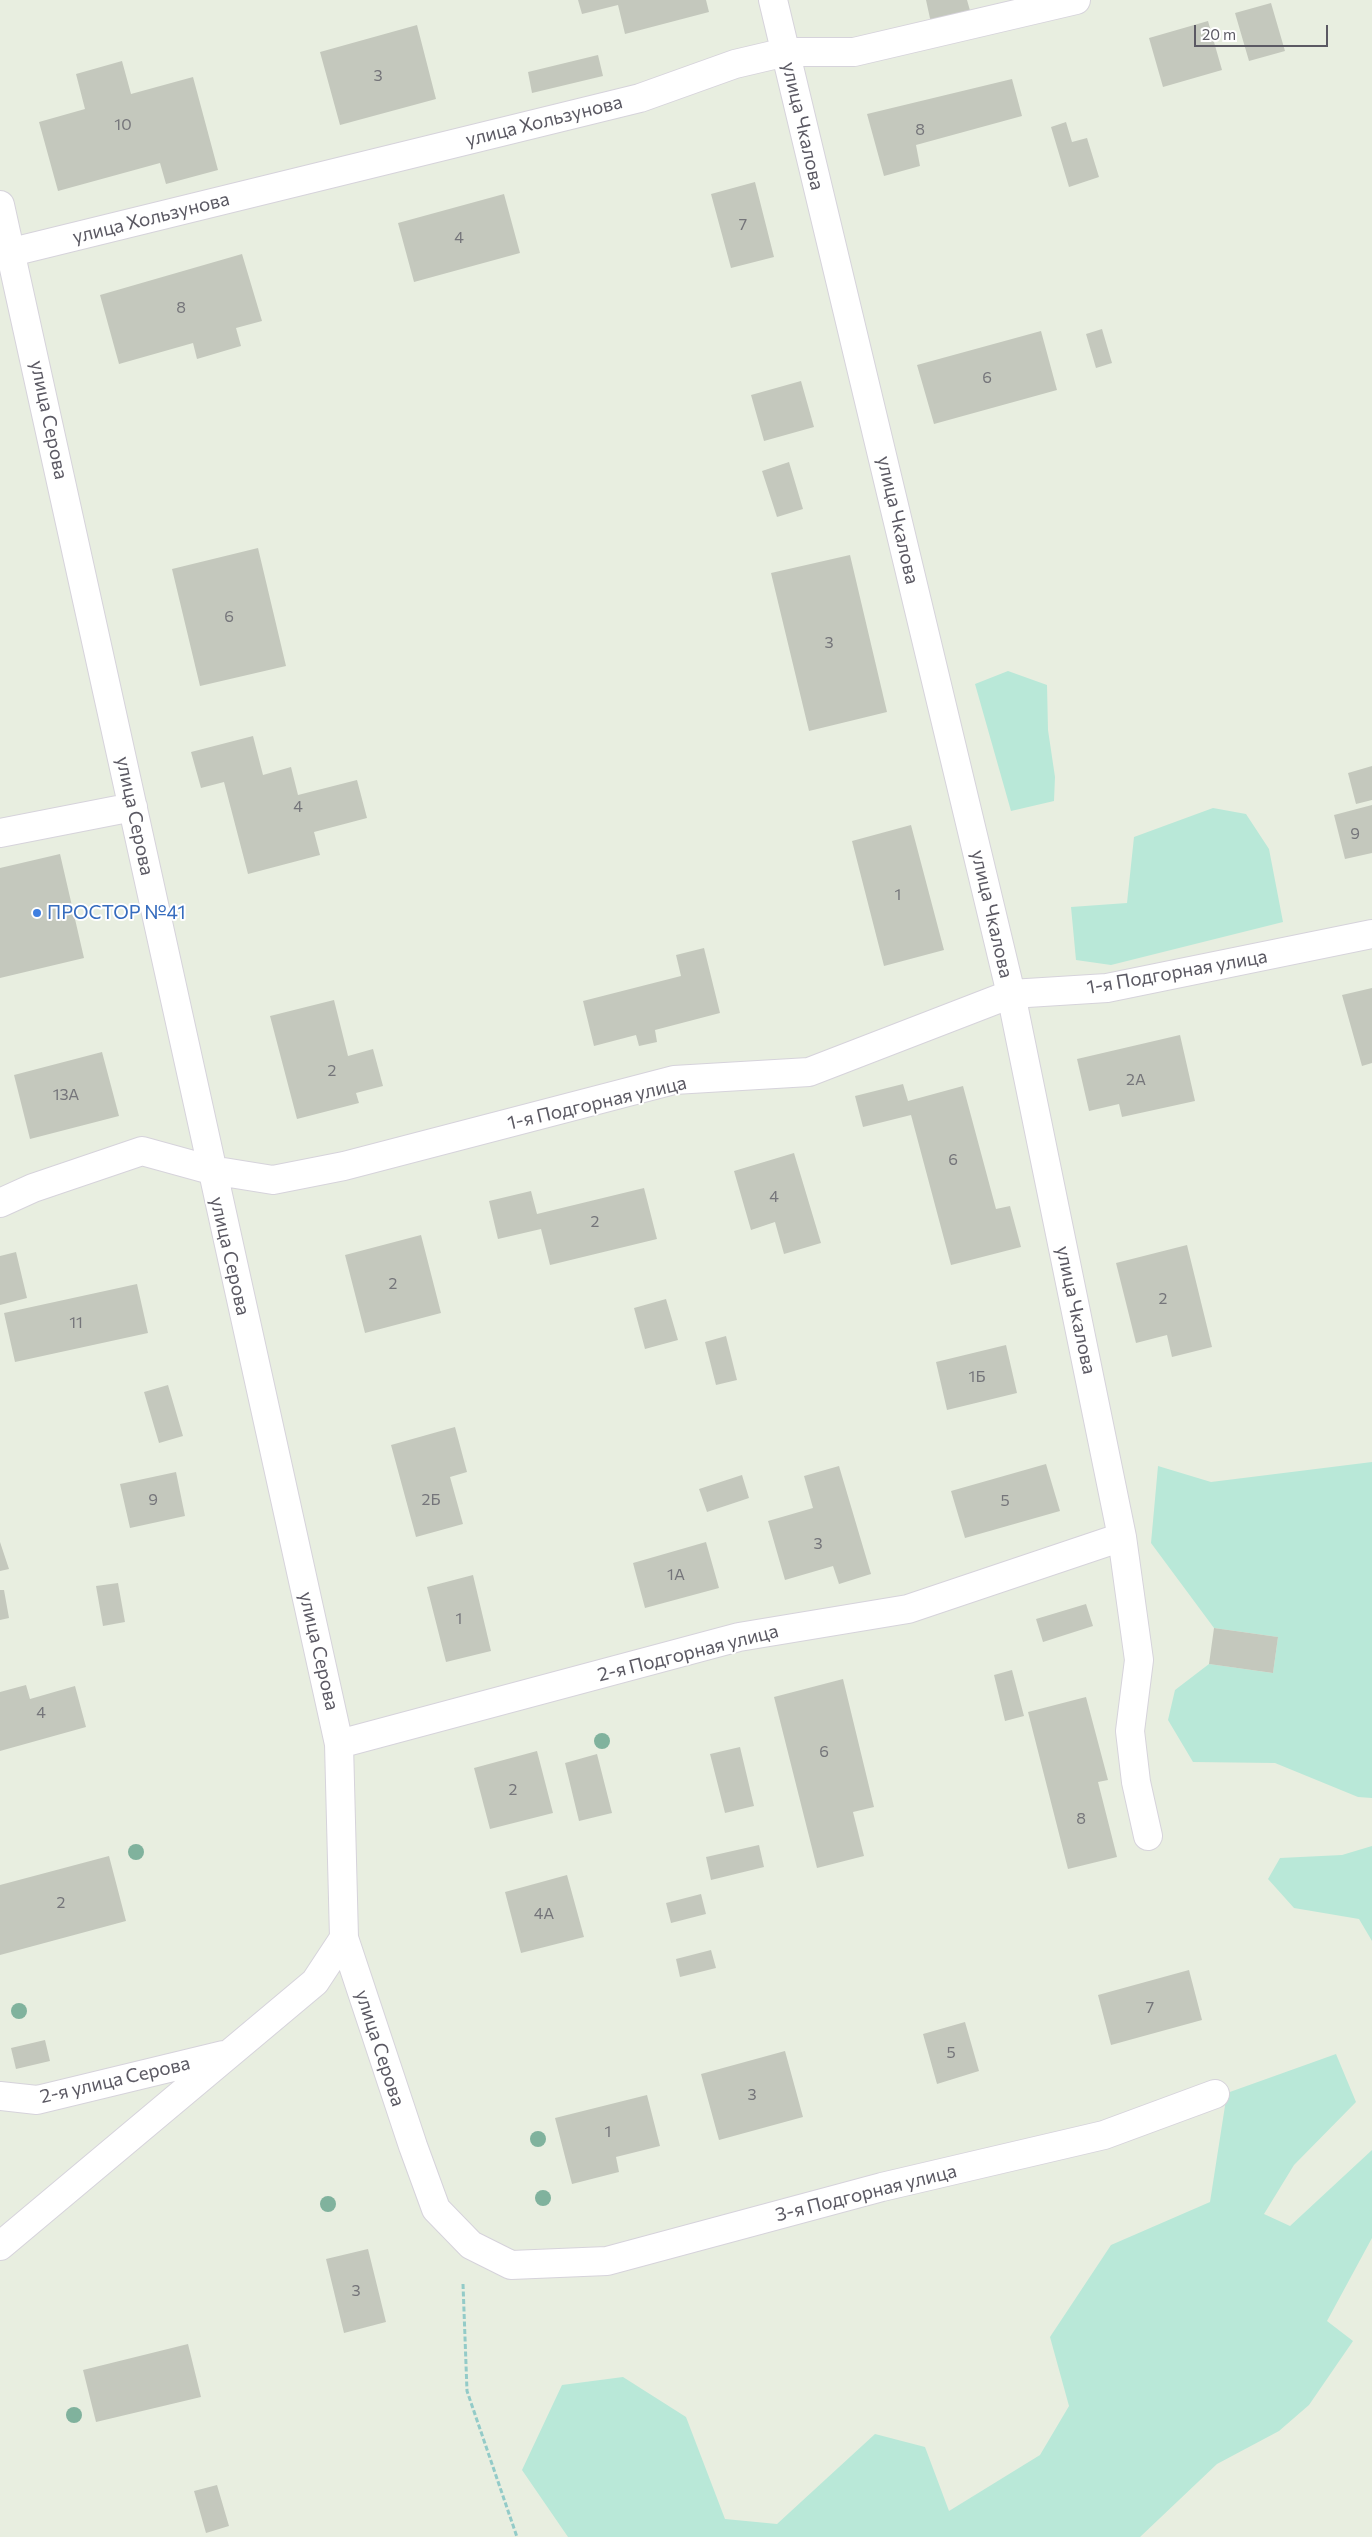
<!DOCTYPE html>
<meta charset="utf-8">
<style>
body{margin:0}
#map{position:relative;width:1372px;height:2537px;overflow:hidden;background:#e8eee0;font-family:Commissioner,sans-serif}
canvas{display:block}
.scale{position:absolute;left:1194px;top:25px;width:134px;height:22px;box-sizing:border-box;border:2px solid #5b5963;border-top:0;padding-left:6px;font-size:15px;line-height:18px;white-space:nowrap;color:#5b5963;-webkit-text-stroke:4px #fff;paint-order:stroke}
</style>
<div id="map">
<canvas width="1372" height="2537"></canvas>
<div class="scale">20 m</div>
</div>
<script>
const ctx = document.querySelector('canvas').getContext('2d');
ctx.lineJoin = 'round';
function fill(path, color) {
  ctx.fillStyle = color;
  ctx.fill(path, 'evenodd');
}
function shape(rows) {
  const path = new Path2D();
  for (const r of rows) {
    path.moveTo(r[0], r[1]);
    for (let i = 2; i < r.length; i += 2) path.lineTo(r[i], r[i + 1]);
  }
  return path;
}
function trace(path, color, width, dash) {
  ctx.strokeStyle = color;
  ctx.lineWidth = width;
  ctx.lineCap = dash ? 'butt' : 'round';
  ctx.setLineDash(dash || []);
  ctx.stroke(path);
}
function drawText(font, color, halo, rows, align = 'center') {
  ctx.font = font + ' Commissioner,sans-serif';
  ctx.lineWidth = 4;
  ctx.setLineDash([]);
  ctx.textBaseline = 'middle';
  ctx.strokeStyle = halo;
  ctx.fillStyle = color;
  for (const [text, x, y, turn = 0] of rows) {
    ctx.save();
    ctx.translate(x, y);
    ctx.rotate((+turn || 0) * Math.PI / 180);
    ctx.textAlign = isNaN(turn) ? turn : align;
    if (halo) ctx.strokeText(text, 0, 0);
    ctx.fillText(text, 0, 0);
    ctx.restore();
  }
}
fill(shape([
 [1008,671,1047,685,1048,730,1055,777,1054,801,1011,811,975,684],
 [1213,808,1246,814,1269,849,1283,922,1111,965,1076,960,1071,907,1127,903,1134,837],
 [1372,1462,1372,1798,1358,1797,1275,1763,1193,1762,1168,1720,1175,1690,1209,1664,1273,1673,1278,1637,1214,1628,1151,1543,1158,1466,1211,1482],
 [1372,1846,1372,1941,1359,1919,1294,1908,1268,1879,1280,1858,1342,1855],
 [1336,2054,1356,2102,1294,2165,1264,2214,1290,2226,1372,2150,1372,2238,1327,2321,1353,2341,1309,2405,1279,2431,1217,2464,1140,2537,568,2537,522,2470,562,2385,623,2377,686,2417,725,2519,777,2524,875,2434,925,2447,949,2511,1040,2455,1069,2406,1050,2337,1111,2245,1210,2202,1227,2093]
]), '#b9e8d8');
fill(shape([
 [578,0,706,0,709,12,625,34,618,5,582,14],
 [926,0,967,0,971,14,931,23],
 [1271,3,1285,51,1249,61,1235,13],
 [1208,21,1222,70,1163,87,1149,38],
 [417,25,436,99,340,125,320,52],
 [598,55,603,76,532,93,528,72],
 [122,61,131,94,193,77,218,170,166,184,160,163,58,191,39,122,85,109,76,74],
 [1012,79,1022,116,916,145,920,166,884,176,867,114],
 [1066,122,1072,142,1087,138,1099,177,1069,187,1051,127],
 [755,182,774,257,731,268,711,194],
 [504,194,520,253,414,282,398,223],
 [242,254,262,321,236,328,241,346,197,359,193,343,119,364,100,295],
 [1102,329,1112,363,1096,368,1086,334],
 [1041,331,1057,390,934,424,917,365],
 [801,381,814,427,764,441,751,395],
 [789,462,803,509,777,517,762,471],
 [258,548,286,666,200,686,172,569],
 [850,555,887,712,809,731,771,573],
 [253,736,263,775,291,767,298,795,357,780,367,818,314,832,320,855,248,874,224,782,201,788,191,752],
 [1372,766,1372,800,1356,804,1348,773],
 [1372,805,1372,853,1345,859,1334,815],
 [911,825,944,950,884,966,852,841],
 [60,854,84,958,0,978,0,868],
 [704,948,720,1013,655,1030,657,1042,639,1046,636,1035,594,1046,583,1001,681,976,676,955],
 [1372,988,1372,1063,1362,1066,1342,995],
 [334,1000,348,1056,373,1049,383,1086,356,1093,359,1103,297,1119,270,1016],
 [1180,1035,1195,1101,1122,1117,1119,1104,1089,1111,1077,1059],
 [102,1052,119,1116,30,1139,14,1075],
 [903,1084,908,1101,963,1086,996,1209,1010,1206,1021,1247,951,1265,911,1115,863,1127,855,1096],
 [794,1153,821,1243,784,1254,775,1222,751,1230,734,1171],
 [644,1188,657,1239,550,1265,541,1229,498,1239,489,1201,531,1191,537,1214],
 [421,1235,441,1313,365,1333,345,1255],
 [1187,1245,1212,1347,1172,1357,1167,1335,1136,1343,1116,1263],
 [16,1252,27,1298,0,1305,0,1256],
 [137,1284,148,1333,15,1362,4,1313],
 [666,1299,678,1340,645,1349,634,1308],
 [726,1336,737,1380,716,1385,705,1342],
 [1006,1345,1017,1393,947,1410,936,1362],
 [168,1385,183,1436,159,1443,144,1392],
 [455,1427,467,1472,450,1477,463,1524,416,1537,391,1445],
 [1046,1464,1060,1511,965,1538,951,1491],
 [839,1466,871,1574,839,1584,833,1566,785,1580,768,1521,813,1508,804,1476],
 [176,1472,185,1516,130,1528,120,1484],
 [742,1475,749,1498,707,1512,699,1489],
 [0,1542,9,1569,0,1571],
 [706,1542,719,1588,645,1608,633,1563],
 [473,1575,491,1651,446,1662,427,1587],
 [118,1583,125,1622,103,1626,96,1586],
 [0,1590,4,1590,9,1618,0,1620],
 [1086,1604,1093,1626,1043,1642,1036,1619],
 [1214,1628,1278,1637,1273,1673,1209,1664],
 [1012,1670,1024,1716,1005,1721,994,1675],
 [843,1679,874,1807,853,1812,864,1856,817,1868,774,1697],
 [26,1685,30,1699,75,1686,86,1727,0,1751,0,1692],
 [1086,1697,1108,1780,1098,1782,1117,1857,1068,1869,1028,1712],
 [740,1747,754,1806,725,1813,710,1754],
 [537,1751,553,1813,490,1829,474,1768],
 [597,1754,612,1813,579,1821,565,1763],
 [759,1845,764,1867,711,1880,706,1857],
 [109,1856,126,1921,0,1955,0,1885],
 [567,1875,584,1937,521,1953,505,1892],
 [701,1894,706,1914,671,1923,666,1903],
 [711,1950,716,1968,680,1977,676,1959],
 [1189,1970,1202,2020,1111,2045,1098,1995],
 [965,2022,979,2071,937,2084,923,2034],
 [45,2040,50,2061,16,2069,11,2048],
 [785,2051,803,2117,719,2140,701,2074],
 [647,2095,660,2146,616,2157,619,2172,572,2184,555,2118],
 [368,2249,386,2322,344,2333,326,2259],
 [188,2344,201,2397,96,2422,83,2370],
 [217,2485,229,2526,206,2533,194,2491]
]), '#c4c8bd');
const minor = shape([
 [773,0,1011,994,1122,1537,1139,1660,1130,1731,1136,1782,1148,1836],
 [0,205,339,1744,344,1938,413,2146,436,2209,471,2245,511,2265,607,2261,882,2187,1104,2135,1215,2094],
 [12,252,640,98,735,64,786,52,854,52,1076,0],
 [0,833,133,807],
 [0,1203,33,1188,142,1151,211,1170,273,1180,344,1166,674,1080,809,1072,1011,994,1107,988,1372,934],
 [339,1744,739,1637,908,1609,1122,1537],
 [0,2096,37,2100,223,2055],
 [0,2246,315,1982,344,1938]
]);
trace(minor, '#d6d3db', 30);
trace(shape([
 [463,2284,467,2391,517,2537]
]), '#93cbc8', 3, [5, 2.5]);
trace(minor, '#fff', 28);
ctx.fillStyle = '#80b29d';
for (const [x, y] of [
 [602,1741],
 [136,1852],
 [19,2011],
 [538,2139],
 [543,2198],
 [328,2204],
 [74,2415]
]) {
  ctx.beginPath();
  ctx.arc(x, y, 8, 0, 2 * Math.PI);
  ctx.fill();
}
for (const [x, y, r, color] of [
 [37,913,5,"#3f7fe0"]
]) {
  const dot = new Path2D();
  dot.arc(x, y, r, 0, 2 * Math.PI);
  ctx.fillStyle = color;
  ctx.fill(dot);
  trace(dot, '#fff', 2);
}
drawText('16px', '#75757a', null, [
 ["3",378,76],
 ["10",123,125],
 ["8",920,130],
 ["7",743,225],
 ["4",459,238],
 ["8",181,308],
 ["6",987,378],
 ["6",229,617],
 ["3",829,643],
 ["4",298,807],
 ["9",1355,834],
 ["1",898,895],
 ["2",332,1071],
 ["2А",1136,1080],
 ["13А",66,1095],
 ["6",953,1160],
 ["4",774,1197],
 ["2",595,1222],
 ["2",393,1284],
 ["2",1163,1299],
 ["11",76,1323],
 ["1Б",977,1377],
 ["9",153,1500],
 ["2Б",431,1500],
 ["5",1005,1501],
 ["3",818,1544],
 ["1А",676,1575],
 ["1",459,1619],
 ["4",41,1713],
 ["6",824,1752],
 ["2",513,1790],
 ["8",1081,1819],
 ["2",61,1903],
 ["4А",544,1914],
 ["7",1150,2008],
 ["5",951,2053],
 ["3",752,2095],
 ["1",608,2132],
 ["3",356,2291]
]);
drawText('19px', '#5b5963', '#fff', [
 ["улица Хользунова",544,121,-14],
 ["улица Чкалова",803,126,77],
 ["улица Хользунова",151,218,-14],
 ["улица Серова",49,420,78],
 ["улица Чкалова",898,520,77],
 ["улица Серова",135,816,78],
 ["улица Чкалова",992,914,77],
 ["1-я Подгорная улица",1177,972,-10],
 ["1-я Подгорная улица",597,1103,-13],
 ["улица Серова",230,1256,77],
 ["улица Чкалова",1076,1310,78],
 ["улица Серова",319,1651,77],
 ["2-я Подгорная улица",688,1653,-14],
 ["улица Серова",380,2048,72],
 ["2-я улица Серова",115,2080,-13],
 ["3-я Подгорная улица",866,2193,-14]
]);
drawText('19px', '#366cbe', '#fff', [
 ["ПРОСТОР №41",47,913]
], 'left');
</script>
